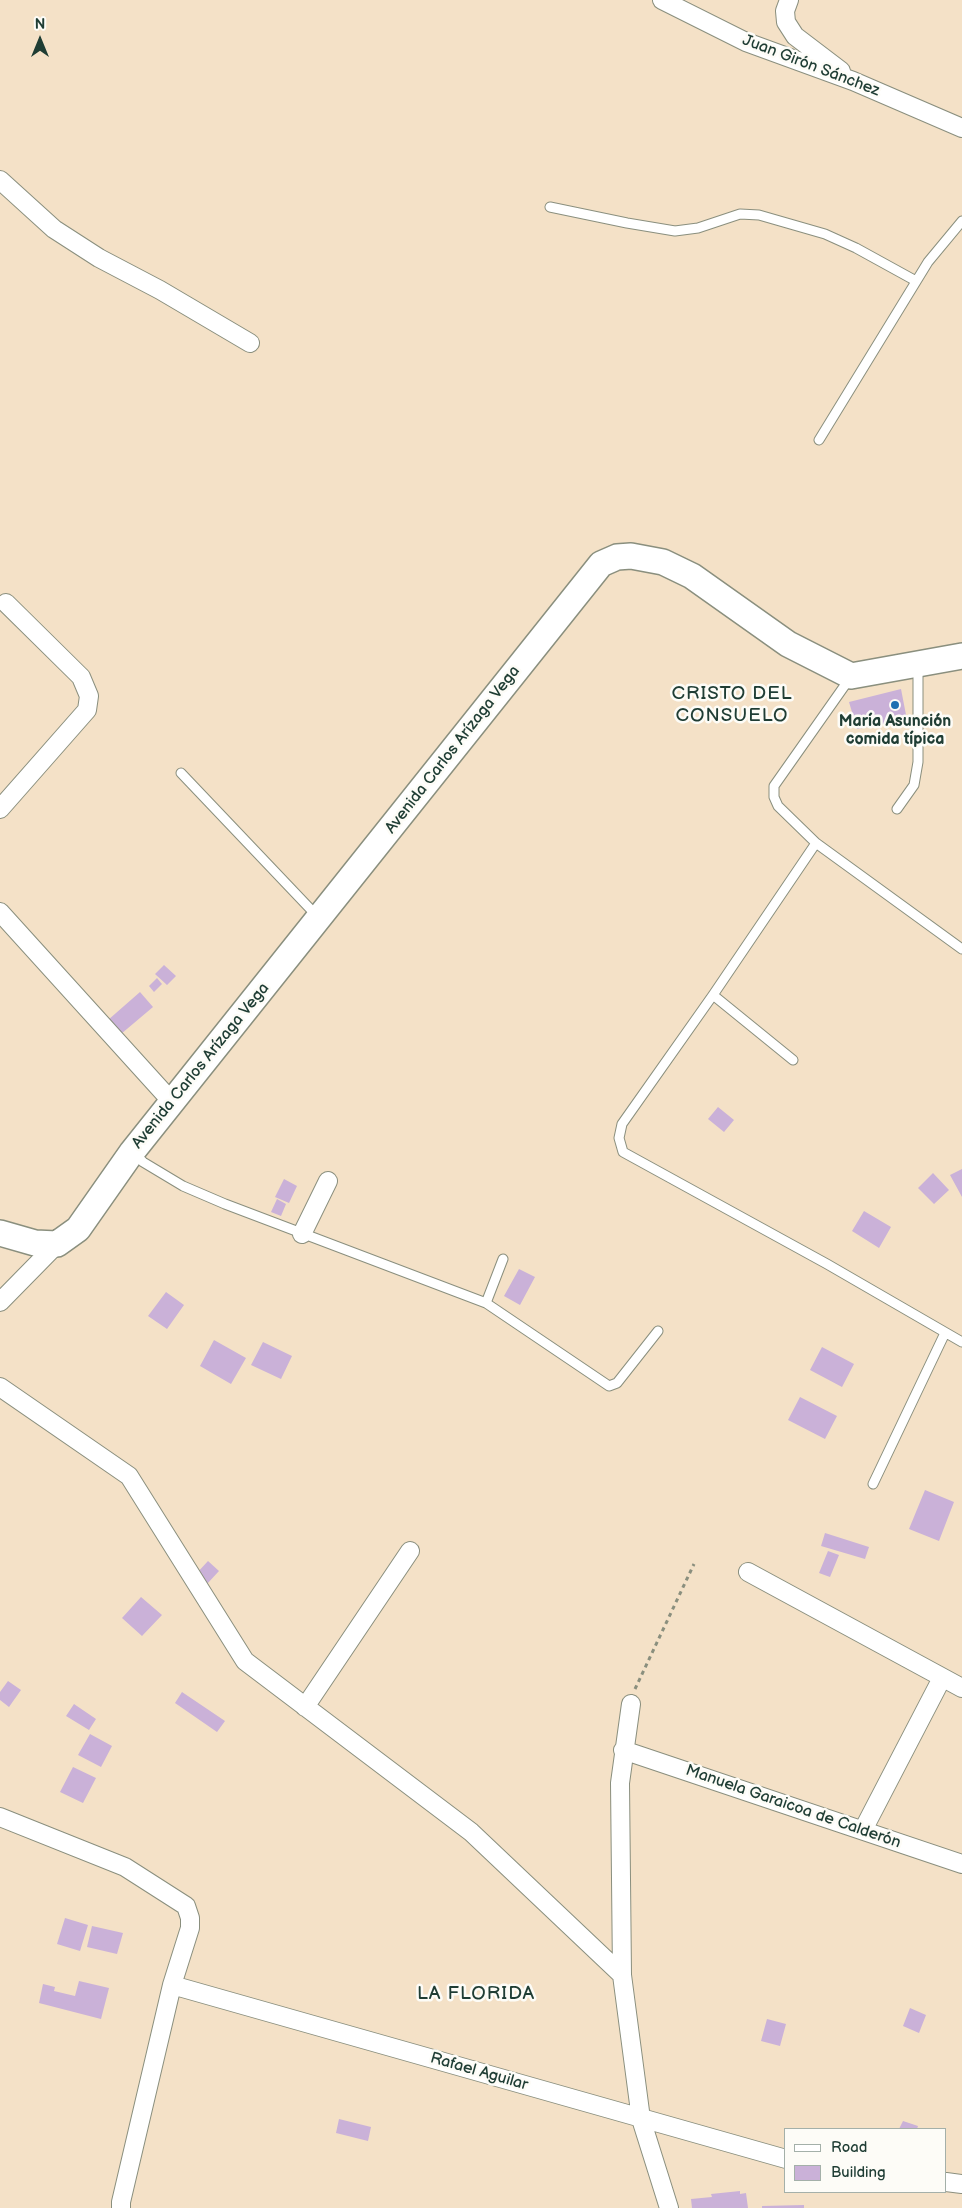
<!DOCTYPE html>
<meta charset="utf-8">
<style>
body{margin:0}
#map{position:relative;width:962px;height:2208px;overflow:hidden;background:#f4e1c7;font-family:"Balsamiq Sans",sans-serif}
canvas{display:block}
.legend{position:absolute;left:784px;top:2128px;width:162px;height:65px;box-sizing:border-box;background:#fdfcf7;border:1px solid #a4b0a9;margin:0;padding:6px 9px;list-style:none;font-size:15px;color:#1f3d34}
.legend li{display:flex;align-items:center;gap:10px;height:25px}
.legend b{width:25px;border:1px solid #a4b0a9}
.north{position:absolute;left:15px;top:15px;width:50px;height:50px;-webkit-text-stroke:4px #fdfcf7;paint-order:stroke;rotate:0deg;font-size:14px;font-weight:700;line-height:20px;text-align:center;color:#1f3d34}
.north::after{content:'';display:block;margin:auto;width:18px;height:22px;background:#1f3d34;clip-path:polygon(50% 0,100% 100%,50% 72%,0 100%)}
</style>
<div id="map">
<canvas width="962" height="2208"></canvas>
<ul class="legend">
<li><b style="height:6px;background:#fff"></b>Road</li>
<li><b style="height:14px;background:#cab1d8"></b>Building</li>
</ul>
<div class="north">N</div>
</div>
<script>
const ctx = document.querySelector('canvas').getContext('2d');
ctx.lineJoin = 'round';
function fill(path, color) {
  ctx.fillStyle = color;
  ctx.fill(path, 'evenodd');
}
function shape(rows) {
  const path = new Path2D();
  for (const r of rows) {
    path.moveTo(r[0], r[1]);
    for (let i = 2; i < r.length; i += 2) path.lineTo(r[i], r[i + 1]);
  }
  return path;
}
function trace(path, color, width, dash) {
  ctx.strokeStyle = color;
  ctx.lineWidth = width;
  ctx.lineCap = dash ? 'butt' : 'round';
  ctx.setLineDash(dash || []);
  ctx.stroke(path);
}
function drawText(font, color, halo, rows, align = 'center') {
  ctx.font = font + ' "Balsamiq Sans",sans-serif';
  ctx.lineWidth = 5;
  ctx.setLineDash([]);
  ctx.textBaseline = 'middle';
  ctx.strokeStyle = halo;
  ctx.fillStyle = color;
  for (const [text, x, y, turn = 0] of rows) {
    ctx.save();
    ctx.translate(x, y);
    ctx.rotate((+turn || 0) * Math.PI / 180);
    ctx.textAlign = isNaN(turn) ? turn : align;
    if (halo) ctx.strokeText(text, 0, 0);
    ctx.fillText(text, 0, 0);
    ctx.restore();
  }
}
fill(shape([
 [901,689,907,720,857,729,849,702],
 [164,965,176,976,167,985,155,974],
 [157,978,162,984,154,992,149,986],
 [140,992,153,1007,121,1034,108,1020],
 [718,1107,734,1120,724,1132,708,1119],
 [962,1169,962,1197,950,1175],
 [933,1173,949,1190,934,1204,918,1188],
 [284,1179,297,1186,289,1203,275,1197],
 [277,1199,286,1204,281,1216,271,1212],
 [864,1211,891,1227,879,1248,852,1231],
 [519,1269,535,1277,520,1305,504,1296],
 [166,1292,184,1305,167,1329,148,1316],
 [214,1340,246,1358,231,1384,200,1366],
 [263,1342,292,1356,281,1379,251,1365],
 [822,1347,854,1364,842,1387,810,1370],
 [800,1397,837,1416,825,1439,788,1420],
 [925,1490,954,1502,939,1541,909,1529],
 [825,1533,869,1547,865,1559,821,1546],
 [828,1551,839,1555,830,1577,819,1573],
 [208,1561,219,1571,207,1584,196,1574],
 [141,1597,162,1615,142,1636,122,1618],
 [8,1681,21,1690,9,1707,0,1700,0,1692],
 [182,1692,225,1721,217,1732,175,1703],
 [74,1704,96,1719,89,1730,66,1716],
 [90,1734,112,1746,101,1767,78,1755],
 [73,1767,96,1778,83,1803,60,1792],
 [65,1918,88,1925,80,1951,57,1944],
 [92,1926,123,1933,117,1954,87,1947],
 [79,1981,109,1988,101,2019,39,2003,43,1984,55,1987,54,1991,75,1996],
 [910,2008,926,2015,919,2033,903,2026],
 [767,2019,786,2024,780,2046,761,2041],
 [339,2119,371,2127,368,2141,336,2133],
 [903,2121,918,2126,917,2129,899,2129],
 [740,2191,740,2194,746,2193,748,2208,692,2208,691,2199,712,2197,711,2194],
 [804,2205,804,2208,762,2208,762,2206]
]), '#cab1d8');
const lane = shape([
 [550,207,627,223,675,231,698,228,740,214,759,215,825,234,856,248,916,281],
 [819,440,928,262,962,221],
 [850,678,774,786,774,797,778,806,816,843,713,995,622,1124,619,1138,623,1152,827,1264,962,1342],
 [181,773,317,916],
 [897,809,914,785,918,762,918,667],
 [816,843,962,949],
 [713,995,793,1060],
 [133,1152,143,1162,183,1186,225,1204,486,1303,503,1259],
 [486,1303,609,1386,617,1383,658,1331],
 [873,1484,945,1333]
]);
const street = shape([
 [662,0,746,42,853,81,962,128],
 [789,0,785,11,786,22,795,36,841,71],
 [0,180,54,229,99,258,160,290,250,343],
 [0,809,87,710,89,696,81,677,6,603],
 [0,912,173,1103],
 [302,1234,328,1181],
 [0,1302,57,1244],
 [0,1387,129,1476,245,1661,471,1832,622,1975],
 [748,1572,962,1688],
 [631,1704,620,1783,622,1975,641,2119,669,2208],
 [305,1707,410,1551],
 [623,1750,962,1864],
 [0,1817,125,1867,186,1906,190,1918,190,1928,172,1985,121,2202,121,2208],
 [863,1830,942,1678],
 [172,1985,786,2159],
 [946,2182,962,2184]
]);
const secondary = shape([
 [0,1233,35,1243,57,1244,78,1229,132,1152,601,564,617,557,631,556,663,562,692,576,788,644,851,676,962,656]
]);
trace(lane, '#8a8f7e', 11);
trace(street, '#8a8f7e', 20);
trace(secondary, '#8a8f7e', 28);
trace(shape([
 [635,1689,694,1564]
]), '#8a8f7e', 3, [4, 4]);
trace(lane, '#fff', 9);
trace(street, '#fff', 18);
trace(secondary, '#fff', 25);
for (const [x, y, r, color] of [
 [895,705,5,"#1f6fb2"]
]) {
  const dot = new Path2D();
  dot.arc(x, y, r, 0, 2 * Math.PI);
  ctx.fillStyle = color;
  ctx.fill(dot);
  trace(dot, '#fdfcf7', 2);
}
drawText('16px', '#1f3d34', '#fdfcf7', [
 ["Juan Girón Sánchez",811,66,21],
 ["Avenida Carlos Arízaga Vega",453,750,-52],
 ["Avenida Carlos Arízaga Vega",201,1066,-51],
 ["Manuela Garaicoa de Calderón",793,1807,19],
 ["Rafael Aguilar",479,2072,16]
]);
drawText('bold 16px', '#1f3d34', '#fdfcf7', [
 ["María Asunción",895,722],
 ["comida típica",895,740]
]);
ctx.letterSpacing = '1px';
drawText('19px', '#1f3d34', '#fdfcf7', [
 ["CRISTO DEL",732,694],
 ["CONSUELO",732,716],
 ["LA FLORIDA",476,1994]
]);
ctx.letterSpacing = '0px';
</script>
